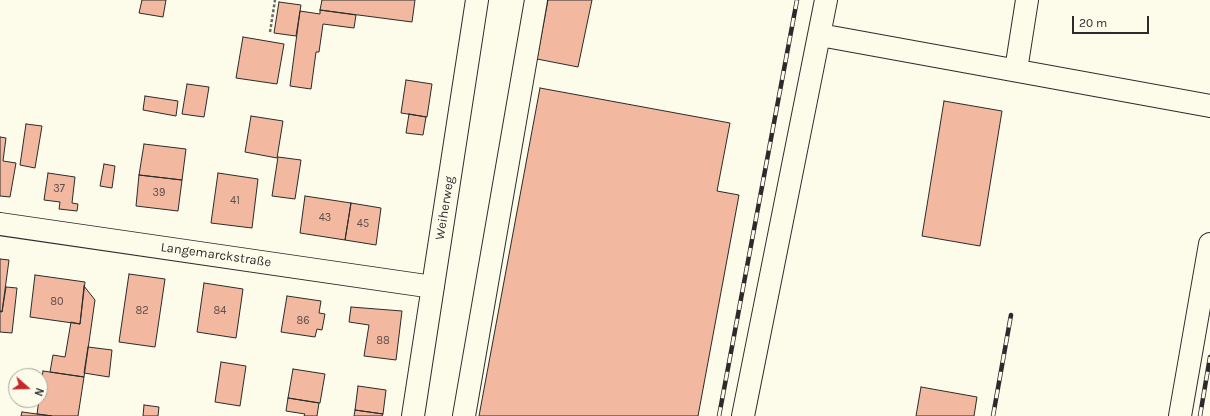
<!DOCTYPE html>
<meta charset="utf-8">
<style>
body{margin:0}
#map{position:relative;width:1210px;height:416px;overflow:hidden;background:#fdfbea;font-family:Karla,sans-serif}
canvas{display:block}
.north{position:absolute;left:8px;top:368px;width:40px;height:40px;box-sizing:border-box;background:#fdfbea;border:1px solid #a9a89e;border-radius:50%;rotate:110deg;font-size:11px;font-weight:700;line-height:16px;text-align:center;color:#2b2b2b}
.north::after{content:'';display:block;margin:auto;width:14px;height:18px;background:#c62828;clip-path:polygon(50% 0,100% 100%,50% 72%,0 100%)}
.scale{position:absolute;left:1072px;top:16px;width:77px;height:18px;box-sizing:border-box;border:2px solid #2b2b2b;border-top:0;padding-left:5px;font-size:12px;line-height:14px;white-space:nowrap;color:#2b2b2b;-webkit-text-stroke:3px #fdfbea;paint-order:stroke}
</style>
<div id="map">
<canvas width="1210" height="416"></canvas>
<div class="north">N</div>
<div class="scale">20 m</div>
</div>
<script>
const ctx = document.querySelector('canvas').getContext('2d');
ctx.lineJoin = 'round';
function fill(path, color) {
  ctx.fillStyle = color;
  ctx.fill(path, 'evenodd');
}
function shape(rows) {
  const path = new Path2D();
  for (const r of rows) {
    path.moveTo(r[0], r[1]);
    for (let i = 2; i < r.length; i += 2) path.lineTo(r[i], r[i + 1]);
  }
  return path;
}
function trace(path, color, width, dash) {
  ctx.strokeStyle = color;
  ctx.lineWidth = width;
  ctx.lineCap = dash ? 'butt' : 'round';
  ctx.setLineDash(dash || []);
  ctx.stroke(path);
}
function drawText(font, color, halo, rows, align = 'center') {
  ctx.font = font + ' Karla,sans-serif';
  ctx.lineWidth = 3;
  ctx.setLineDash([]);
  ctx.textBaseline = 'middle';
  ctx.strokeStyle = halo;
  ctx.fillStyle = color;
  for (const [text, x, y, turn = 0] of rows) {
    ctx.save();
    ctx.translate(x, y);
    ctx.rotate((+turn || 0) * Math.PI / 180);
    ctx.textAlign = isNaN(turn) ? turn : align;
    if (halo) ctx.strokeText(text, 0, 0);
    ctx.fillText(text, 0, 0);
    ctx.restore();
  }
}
const building = shape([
 [142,0,166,0,163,17,139,13,142,0],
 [322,0,415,0,412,22,320,10,322,0],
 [548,0,592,0,578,67,537,59,548,0],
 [279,2,301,5,296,36,274,33,279,2],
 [320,10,356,15,354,28,323,24,319,52,316,52,311,89,290,86,300,11,320,14,320,10],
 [243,37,284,44,277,84,236,78,243,37],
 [406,80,432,84,427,117,401,113,406,80],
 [187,84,209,87,204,117,182,114,187,84],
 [540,88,730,123,717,191,739,195,698,416,479,416,540,88],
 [145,96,178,101,176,116,143,110,145,96],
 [944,101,1002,111,980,246,922,236,944,101],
 [409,114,426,117,423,135,406,133,409,114],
 [251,116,283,121,277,158,245,152,251,116],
 [26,124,42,126,35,168,20,165,26,124],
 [0,137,6,138,3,161,16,163,10,197,0,196,0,137],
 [144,144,186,149,182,180,139,175,144,144],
 [278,157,301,160,295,199,272,196,278,157],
 [104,164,115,166,112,188,100,186,104,164],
 [48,173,75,177,72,203,78,204,77,211,59,209,60,202,44,200,48,173],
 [218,173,258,179,252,228,211,223,218,173],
 [139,175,182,180,178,211,136,206,139,175],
 [305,196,351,203,345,240,300,233,305,196],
 [351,203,381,208,376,245,345,240,351,203],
 [0,259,9,260,2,312,0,311,0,259],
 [129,274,165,279,155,347,119,342,129,274],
 [35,275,85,282,80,324,30,317,35,275],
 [204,283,243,289,236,338,197,332,204,283],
 [84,286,95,300,84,377,50,372,53,355,65,357,71,322,80,324,84,286],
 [6,287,17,288,12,333,0,332,0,311,2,312,6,287],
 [287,296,321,301,319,313,325,314,322,330,317,329,315,337,281,332,287,296],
 [351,307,402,311,396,360,364,356,369,325,349,322,351,307],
 [88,347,112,350,109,377,84,373,88,347],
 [221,362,246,366,240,406,215,402,221,362],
 [293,369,325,374,320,403,288,398,293,369],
 [43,371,84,377,78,416,52,416,37,414,43,371],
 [358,386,386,390,383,414,355,410,358,386],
 [921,387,977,397,974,416,916,416,921,387],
 [288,398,319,403,317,416,304,416,305,414,286,411,288,398],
 [144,405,159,407,158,416,143,416,144,405],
 [355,410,383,414,382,416,354,416,355,410],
 [22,412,52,416,21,416,22,412]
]);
fill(building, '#f2b8a0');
trace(building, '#2b2b2b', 1);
const minor = shape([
 [820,35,1210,106],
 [1016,70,1027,0],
 [0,224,433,287],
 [413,416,477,0],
 [464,416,536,0],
 [743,416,826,0],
 [1180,416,1210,244]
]);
trace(minor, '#2b2b2b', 24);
trace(shape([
 [270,32,275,0]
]), '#6a6964', 2.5, [3, 2]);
trace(minor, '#fdfbea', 22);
const rail = shape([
 [719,416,797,0],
 [993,416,1011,315],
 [1200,416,1210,357]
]);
trace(rail, '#2b2b2b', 4.5);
trace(rail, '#fdfbea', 3, [9]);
drawText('11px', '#5d4e48', null, [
 ["37",59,189],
 ["39",159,193],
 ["41",235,201],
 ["43",325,218],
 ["45",363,224],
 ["80",57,302],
 ["82",142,311],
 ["84",220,311],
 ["86",303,321],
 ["88",383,341]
]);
drawText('13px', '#2b2b2b', '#fdfbea', [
 ["Weiherweg",445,208,-81],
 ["Langemarckstraße",216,255,8]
]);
</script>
